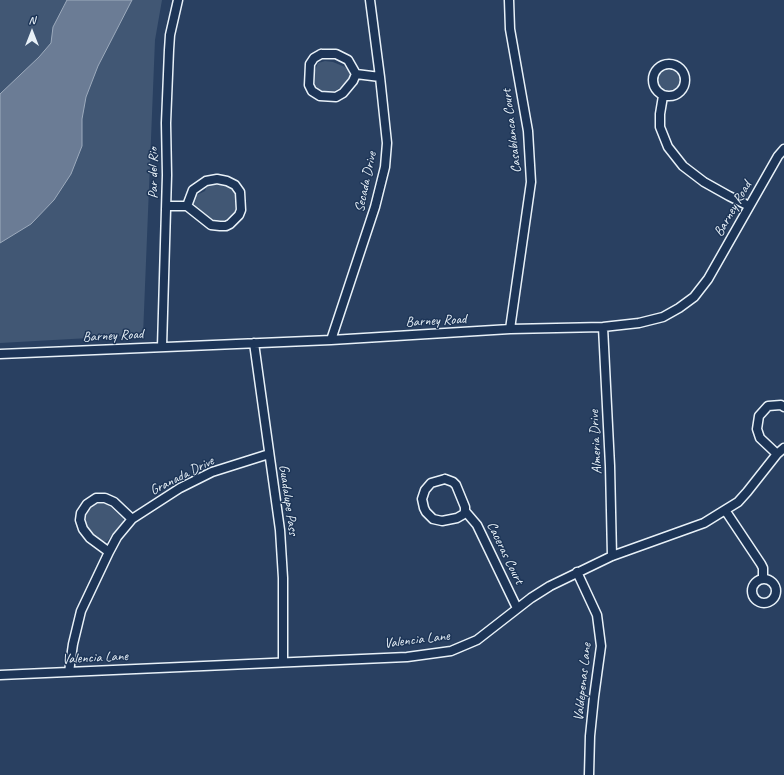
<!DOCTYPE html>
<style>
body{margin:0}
#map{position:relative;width:784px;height:775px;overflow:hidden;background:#294061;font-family:Caveat,sans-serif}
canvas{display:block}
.north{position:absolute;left:12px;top:12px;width:40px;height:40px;-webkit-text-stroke:3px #1d3557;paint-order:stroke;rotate:0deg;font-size:11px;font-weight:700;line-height:16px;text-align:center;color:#e8f1f8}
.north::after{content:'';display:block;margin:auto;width:14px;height:18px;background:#e8f1f8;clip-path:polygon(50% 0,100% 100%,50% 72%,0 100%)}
</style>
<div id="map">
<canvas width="784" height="775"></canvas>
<div class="north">N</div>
</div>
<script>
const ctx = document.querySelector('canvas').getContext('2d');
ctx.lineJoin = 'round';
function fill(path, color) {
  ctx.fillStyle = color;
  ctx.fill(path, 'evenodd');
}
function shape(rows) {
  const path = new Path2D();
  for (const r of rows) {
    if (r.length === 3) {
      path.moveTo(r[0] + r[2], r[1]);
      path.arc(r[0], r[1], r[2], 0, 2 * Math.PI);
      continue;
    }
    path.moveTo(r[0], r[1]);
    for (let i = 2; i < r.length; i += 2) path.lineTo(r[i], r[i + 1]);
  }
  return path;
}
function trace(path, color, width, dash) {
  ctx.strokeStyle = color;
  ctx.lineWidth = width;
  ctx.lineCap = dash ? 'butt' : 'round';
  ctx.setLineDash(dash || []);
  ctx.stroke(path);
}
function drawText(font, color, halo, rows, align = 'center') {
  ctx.font = font + ' Caveat,sans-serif';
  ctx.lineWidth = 3;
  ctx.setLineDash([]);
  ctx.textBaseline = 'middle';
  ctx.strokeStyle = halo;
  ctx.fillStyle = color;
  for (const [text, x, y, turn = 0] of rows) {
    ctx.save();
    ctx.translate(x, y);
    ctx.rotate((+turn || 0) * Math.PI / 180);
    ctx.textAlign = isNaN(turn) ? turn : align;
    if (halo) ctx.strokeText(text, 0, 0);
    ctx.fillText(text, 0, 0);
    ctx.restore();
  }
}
fill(shape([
 [0,0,162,0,155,40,143,335,0,343],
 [325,61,333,62,345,67,351,72,350,77,341,87,332,93,320,91,313,84,314,73,318,63],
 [666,68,675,70,680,75,680,83,676,90,669,95,663,93,659,87,657,79,659,74],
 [213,183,223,184,231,187,237,193,238,202,235,211,225,220,217,221,210,219,195,206,193,201,195,196,205,191,207,185],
 [96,504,107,504,123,518,124,523,107,541,103,542,95,537,89,530,85,521,87,512]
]), '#415774');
const water = shape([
 [67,0,132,0,98,66,86,97,82,119,82,146,71,174,54,200,31,224,0,243,0,94,39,57,51,43,53,27,67,0]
]);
fill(water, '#6b7c95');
trace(water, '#9dabbd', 1);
const street = shape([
 [509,0,510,29,528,131,531,182,510,329],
 [321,54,336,54,348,60,356,74,353,81,343,93,336,97,320,96,312,91,309,85,310,64,314,58,321,54],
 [669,80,16],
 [356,74,380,77],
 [663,96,660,114,660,127,668,147,683,166,704,182,729,196,749,206],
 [217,179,227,181,235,185,240,192,241,210,239,215,230,224,226,226,220,226,211,225,187,206,193,190,206,181,217,179],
 [167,206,187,206],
 [603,327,610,466,612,556],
 [331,340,375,207,385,167,387,143,380,77,370,0],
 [254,343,280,530,283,578,283,662],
 [162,347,167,175,166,123,169,50,170,35,178,0],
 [0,354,331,340,510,329,603,327,639,323,663,317,679,308,694,297,708,279,778,156,784,149],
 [777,454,760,438,757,429,759,416,768,406,781,405,784,407],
 [445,479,453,482,456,485,465,507,465,511,464,514,457,518,442,521,433,519,426,512,424,508,422,499,425,490,431,483,445,479],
 [725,510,761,564,763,568,763,579],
 [465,511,477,525,517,608],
 [109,552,90,538,83,529,80,520,81,513,87,504,96,498,105,498,114,502,132,519,180,488,212,472,269,454],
 [577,572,597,615,601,646,594,697,590,736,589,775],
 [764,591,12],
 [69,672,73,644,81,611,109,552,117,537,132,519],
 [0,675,407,657,451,651,477,640,531,598,550,586,612,556,704,523,725,510,738,502,747,492,777,454,784,448]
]);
trace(street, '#e8f1f8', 11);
trace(street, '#1d3557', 8);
drawText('14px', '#e8f1f8', '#1d3557', [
 ["Casablanca Court",512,131,-97],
 ["Par del Rio",153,173,-90],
 ["Secada Drive",366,182,-78],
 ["Barney Road",733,209,-60],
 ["Barney Road",436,321,-3],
 ["Barney Road",113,336,-3],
 ["Almeria Drive",596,442,-93],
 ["Granada Drive",182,476,-27],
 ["Guadalupe Pass",288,500,82],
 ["Caceras Court",505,553,64],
 ["Valencia Lane",417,640,-7],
 ["Valencia Lane",95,658,-3],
 ["Valdepenas Lane",583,682,-84]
]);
</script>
